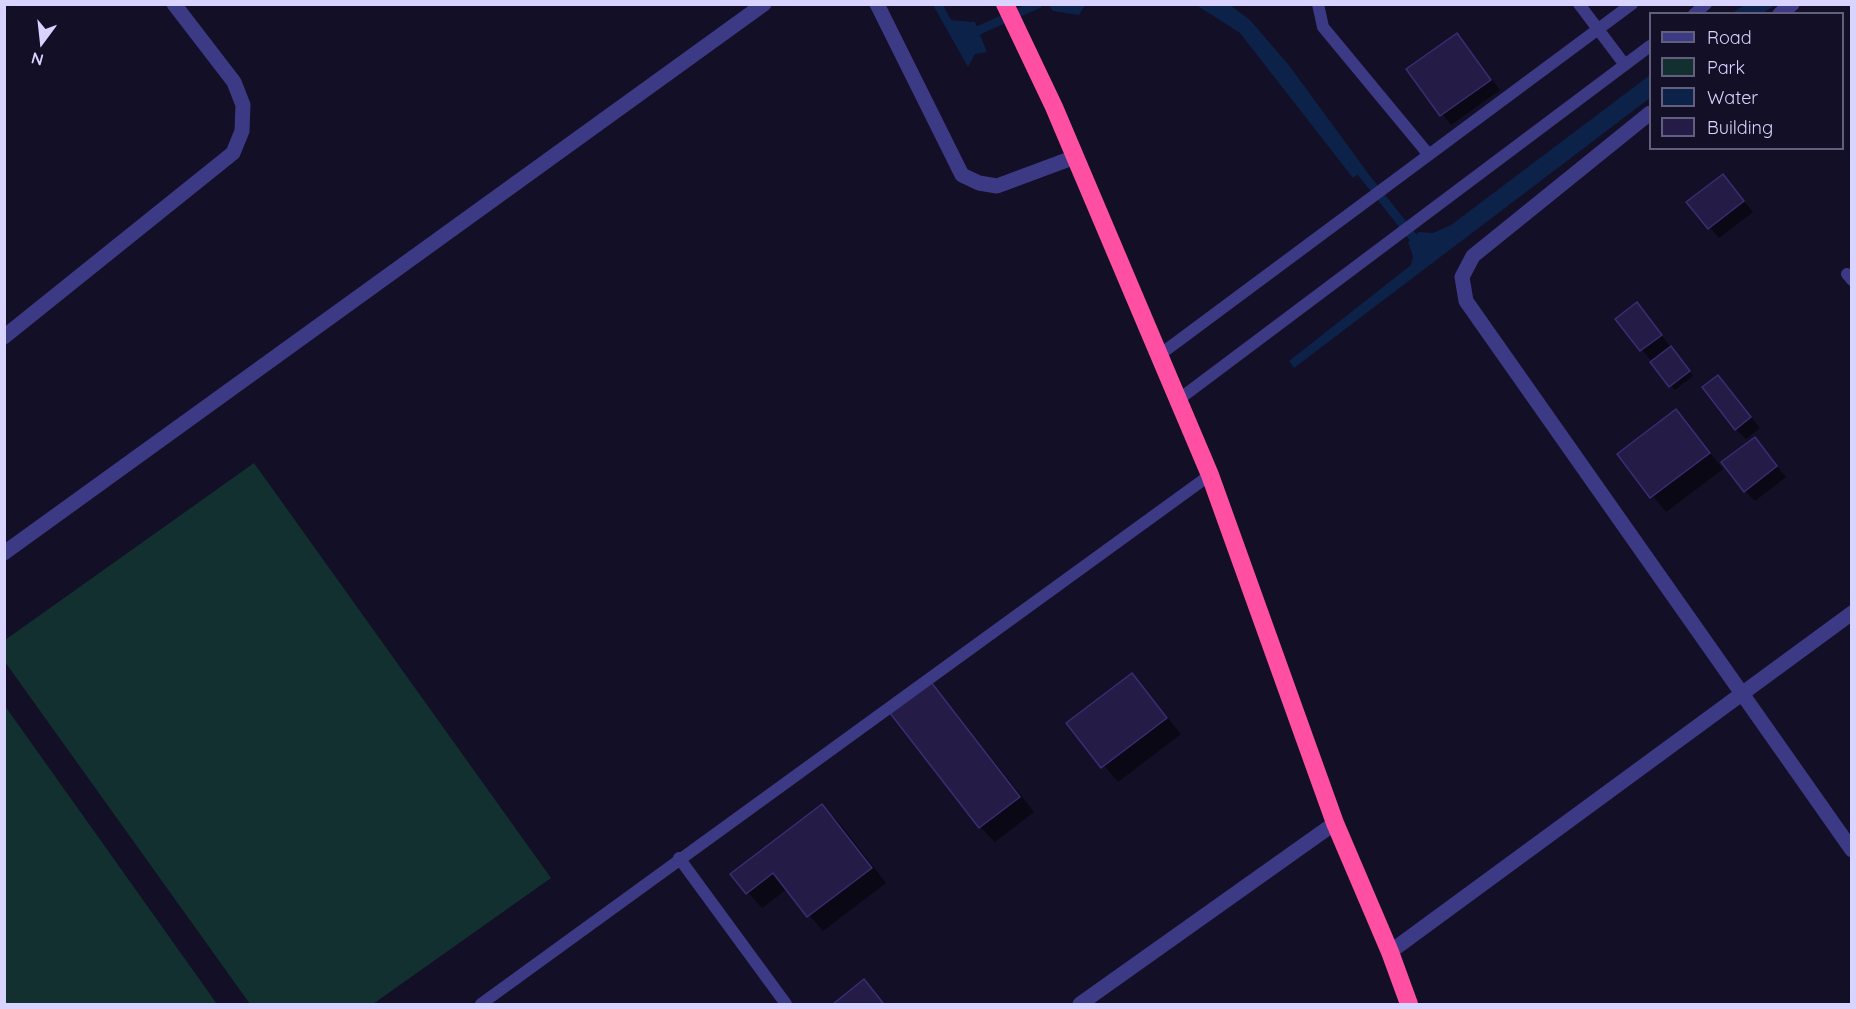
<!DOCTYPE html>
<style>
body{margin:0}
#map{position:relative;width:1856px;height:1009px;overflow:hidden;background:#130f26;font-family:Quicksand,sans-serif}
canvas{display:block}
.frame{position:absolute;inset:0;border:6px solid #d9d4ff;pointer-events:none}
.legend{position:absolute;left:1649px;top:12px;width:195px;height:138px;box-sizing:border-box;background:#130f26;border:2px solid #625e7d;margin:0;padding:8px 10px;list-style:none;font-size:18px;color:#d9d4ff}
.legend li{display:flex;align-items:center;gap:12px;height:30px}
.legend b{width:30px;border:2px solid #625e7d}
.north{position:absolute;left:12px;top:12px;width:60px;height:60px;-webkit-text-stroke:4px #130f26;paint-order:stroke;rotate:195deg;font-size:16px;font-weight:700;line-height:24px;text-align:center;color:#d9d4ff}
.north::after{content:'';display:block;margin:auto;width:21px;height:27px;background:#d9d4ff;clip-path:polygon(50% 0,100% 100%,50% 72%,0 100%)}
</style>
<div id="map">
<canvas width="1856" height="1009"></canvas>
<div class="frame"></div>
<ul class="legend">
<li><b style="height:8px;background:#3d3a85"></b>Road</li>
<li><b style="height:16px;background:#12302f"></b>Park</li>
<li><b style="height:16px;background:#0c2248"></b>Water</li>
<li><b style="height:16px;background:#241b47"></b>Building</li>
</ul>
<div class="north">N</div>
</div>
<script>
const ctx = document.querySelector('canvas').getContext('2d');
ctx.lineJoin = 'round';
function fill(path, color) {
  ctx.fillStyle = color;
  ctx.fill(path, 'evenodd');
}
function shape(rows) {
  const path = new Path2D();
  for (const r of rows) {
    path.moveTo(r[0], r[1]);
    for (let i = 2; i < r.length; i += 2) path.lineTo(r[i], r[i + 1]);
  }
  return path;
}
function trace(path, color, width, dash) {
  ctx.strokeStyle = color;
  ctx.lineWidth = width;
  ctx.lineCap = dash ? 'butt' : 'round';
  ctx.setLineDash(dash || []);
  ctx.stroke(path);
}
fill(shape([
 [254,463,551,878,373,1004,250,1004,5,662,5,640],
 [4,706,5,706,217,1004,5,1004]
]), '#12302f');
fill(shape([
 [933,5,943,5,951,20,975,22,987,52,975,54,968,67],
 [1049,5,1085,5,1079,15,1053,11],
 [1196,5,1230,5,1250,20,1288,64,1365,169,1353,178,1240,33],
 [1744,5,1745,4,1775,5,1763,13,1732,13],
 [1650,75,1650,98,1294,368,1289,361,1411,265,1413,256,1408,242,1419,232,1433,233,1451,225]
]), '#0c2248');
fill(shape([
 [1457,35,1500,90,1451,125,1408,70],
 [1723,176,1753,212,1719,238,1689,202],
 [1637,304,1693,376,1675,390,1617,319],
 [1718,377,1760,428,1746,439,1736,429],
 [1676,411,1723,469,1666,512,1619,454],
 [1754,439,1786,477,1755,501,1745,491],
 [1132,675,1181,734,1118,782,1068,723],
 [931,684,945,699,1034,812,995,842,980,827],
 [822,806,837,820,886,883,823,931,787,889,762,908,732,874],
 [863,981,884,1004,835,1004]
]), '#0007');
trace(shape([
 [968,35,1038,4],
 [1354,163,1420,246]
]), '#0c2248', 9);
const building = shape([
 [1457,33,1491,80,1440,116,1406,69,1457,33],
 [1723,174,1744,201,1708,229,1686,202,1723,174],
 [1637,302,1662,335,1640,351,1615,319,1637,302],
 [1671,346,1690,371,1669,387,1650,362,1671,346],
 [1718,375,1751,417,1735,430,1702,387,1718,375],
 [1676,409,1710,453,1650,498,1617,454,1676,409],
 [1755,437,1777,466,1744,492,1721,462,1755,437],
 [1132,673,1167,718,1101,768,1066,723,1132,673],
 [931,682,1020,797,979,828,890,713,931,682],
 [822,804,872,868,807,917,773,873,746,894,730,874,822,804],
 [864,979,883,1003,881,1004,833,1004,864,979]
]);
fill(building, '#241b47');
trace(building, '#3b2d73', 1.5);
trace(shape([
 [1318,4,1323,27,1429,155],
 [1579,4,1625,65],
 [1694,14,1706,4],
 [1847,274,1852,280],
 [1158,356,1632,4],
 [1178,400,1650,46],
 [679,858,786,1004],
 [481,1004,1210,475]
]), '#3d3a85', 12);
trace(shape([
 [877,4,962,175,979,183,997,186,1075,157],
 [1780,14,1792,4],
 [1650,113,1473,256,1462,277,1466,301,1852,850],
 [4,337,233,153,242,131,243,105,234,82,174,4],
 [4,553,764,4],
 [1390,952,1852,613],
 [1080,1004,1335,823]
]), '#3d3a85', 15);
trace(shape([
 [1005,4,1054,107,1210,475,1335,823,1390,952,1409,1004]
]), '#ff4fa3', 18);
</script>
